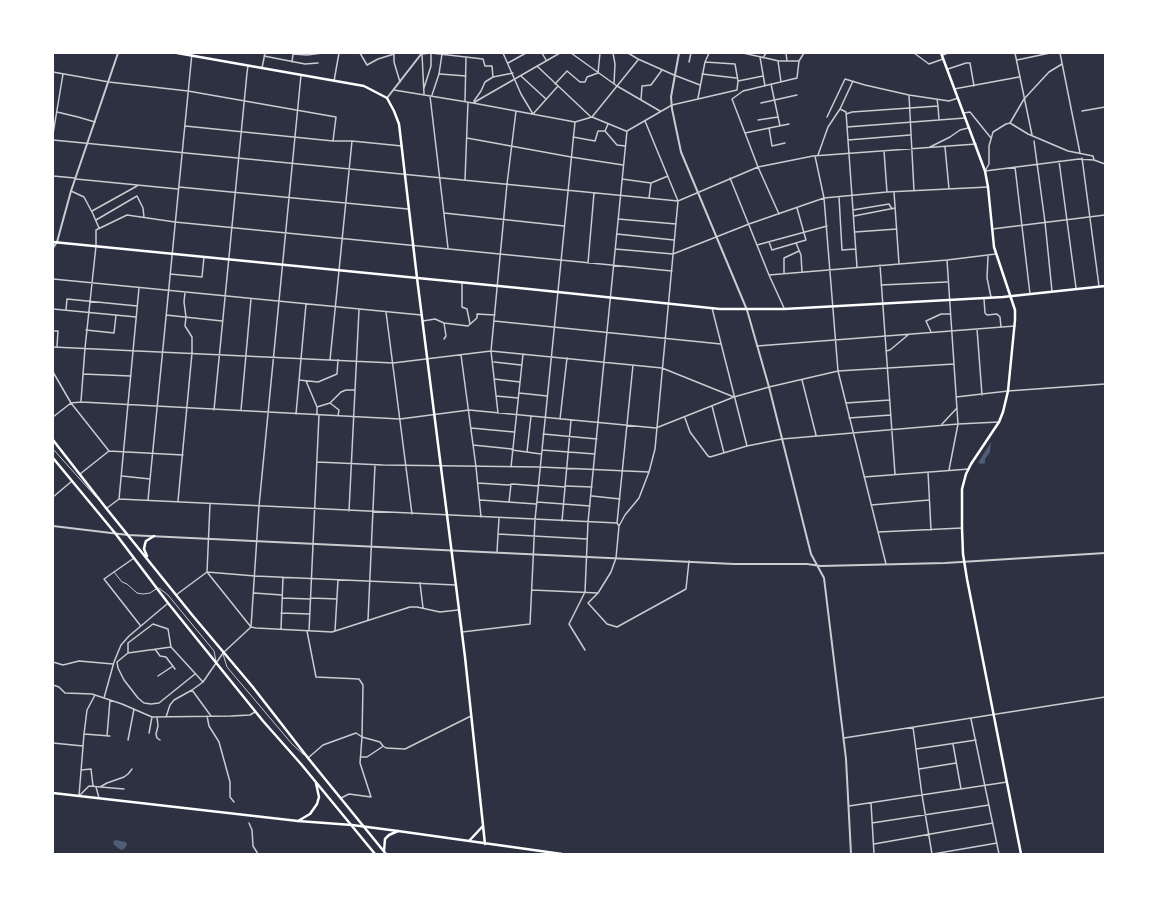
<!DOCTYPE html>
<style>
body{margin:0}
#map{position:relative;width:1158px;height:907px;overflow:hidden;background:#2d3142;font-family:Mulish,sans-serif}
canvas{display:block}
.frame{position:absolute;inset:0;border:54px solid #fff;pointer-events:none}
</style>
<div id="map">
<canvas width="1158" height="907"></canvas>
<div class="frame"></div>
</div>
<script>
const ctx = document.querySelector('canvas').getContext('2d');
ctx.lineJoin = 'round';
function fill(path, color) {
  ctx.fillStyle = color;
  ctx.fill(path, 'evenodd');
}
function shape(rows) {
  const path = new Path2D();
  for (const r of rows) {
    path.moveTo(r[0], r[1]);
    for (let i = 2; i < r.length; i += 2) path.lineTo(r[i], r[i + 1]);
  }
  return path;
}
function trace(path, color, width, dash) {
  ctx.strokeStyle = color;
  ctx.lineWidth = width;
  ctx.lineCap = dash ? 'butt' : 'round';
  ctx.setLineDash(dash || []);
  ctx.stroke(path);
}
fill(shape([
 [991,442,990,452,985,459,985,463,982,464,978,463],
 [115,840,126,842,127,845,124,849,121,850,114,845,113,842]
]), '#4f5d75');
trace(shape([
 [53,449,96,497],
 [114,572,122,582,127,584,137,593,143,594,150,593,156,589],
 [159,588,168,595,214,651,216,661],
 [223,654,227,667,292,744,304,755]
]), '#caccd0', 1);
trace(shape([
 [1082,111,1105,107]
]), '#caccd0', 1.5);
trace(shape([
 [360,53,367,65,378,59,394,54],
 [394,53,394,62,400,82],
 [503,53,521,94,533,114,558,86],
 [542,53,546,60],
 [571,53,617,86,660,111],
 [613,53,615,64,614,84],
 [628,53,638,59,674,75,700,85],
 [743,53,779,61,799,61],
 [786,53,787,61],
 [914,53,929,64,943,59],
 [1015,53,1032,135],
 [1060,53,1080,153],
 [293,54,307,55,322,53],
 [422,54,431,53,483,59,485,66,492,66,493,77],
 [422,54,424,94],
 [943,55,948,53],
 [264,56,305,64,318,63],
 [760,57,765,86],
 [763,58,766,53],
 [1017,60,1050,53],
 [778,61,781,82],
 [292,62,293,54],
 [689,62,691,53],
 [508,63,526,53],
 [537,66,591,117],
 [262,68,265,53],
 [948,69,966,63,970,63,974,86],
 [53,72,109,82,188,91,336,117,333,141],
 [440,74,466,76],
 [702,74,736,78],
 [521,76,546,99],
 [334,81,339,53],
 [738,81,763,76],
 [555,84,567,71,580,82,585,82,587,77,598,73,600,53],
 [771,84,780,126],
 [424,88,431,66,431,53],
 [954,89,1019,77],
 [394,90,473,103,575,122,592,117,626,131],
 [432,95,439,74,442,54],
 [909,95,914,191],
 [430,96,448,248],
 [698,98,705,62,709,53],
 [641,100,642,86,651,85,662,70],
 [465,101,466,57],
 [474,101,481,91,485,82,493,77,513,73],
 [473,103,560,53],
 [761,103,797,95],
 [938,106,939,120],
 [840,109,846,112,857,267],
 [57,112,78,117,95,122],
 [964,113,970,112,991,138],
 [846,114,852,112,938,106,937,99],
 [592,117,638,60],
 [827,117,845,79,865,85,909,95,949,101,958,98],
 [758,120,778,117],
 [1010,123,1028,134,1068,151,1093,156,1094,160,1105,164],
 [185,126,333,141,352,141,402,146],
 [847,127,965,118],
 [769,128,772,146,785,143],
 [605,131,608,124],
 [627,131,672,105,737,90,738,81,735,64,705,62],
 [745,133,789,124],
 [53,134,63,74],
 [573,137,595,141,598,131,605,131,617,145,625,146],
 [467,138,571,157,623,165],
 [53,140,678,201,758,167,813,156,976,144],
 [848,140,910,135],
 [1034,141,1045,222,1052,291],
 [930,147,950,137,960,130,968,128],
 [945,147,949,189],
 [884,151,887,192],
 [818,155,828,127,840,109,853,81],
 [815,156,824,198,838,371,886,564],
 [1082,158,1099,286],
 [1059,161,1076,288],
 [1015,167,1030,294],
 [985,171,989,164,989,146,993,132,1006,124,1010,123,1024,99,1049,72,1062,64],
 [985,171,1079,159,1094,160],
 [53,176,75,178],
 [730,178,769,275,784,308],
 [76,179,178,189],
 [622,179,651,183,668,176],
 [465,180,468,102],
 [179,187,408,209],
 [71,191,84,197,93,214,99,228],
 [894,192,899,264],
 [839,197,842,250,856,249],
 [649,198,651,183],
 [853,210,889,204,892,209],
 [92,211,137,186],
 [444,213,564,226],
 [779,214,758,167,732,99,743,91,797,78,799,61,804,53],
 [854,216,895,208],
 [618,219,676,224],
 [96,220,137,196,143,208,144,217],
 [992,229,1105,215],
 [855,232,897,229],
 [617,234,674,240],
 [769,242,772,250,806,240,797,208],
 [796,243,801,255,802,272],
 [757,245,827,226],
 [615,249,673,254,749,224,824,198,887,192,988,187],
 [988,256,987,278,991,297],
 [947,260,958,424,949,470],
 [588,263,594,193],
 [880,265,895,474],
 [784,273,784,258,799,251],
 [170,274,202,277,204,257],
 [769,275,947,260,996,254],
 [53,279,421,315],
 [462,283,462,307,467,309,470,324],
 [881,285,947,282],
 [984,299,985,313,987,315,997,314,1000,317,1001,327],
 [712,308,747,446],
 [53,309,136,317],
 [66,310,67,299,137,306],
 [386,312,412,514],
 [166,315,222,321],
 [423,321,435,319,444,323,468,326,477,318,477,314,495,315],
 [494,321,721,344],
 [444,323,446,336,444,339],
 [977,329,982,395],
 [86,330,114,333,116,315],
 [53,331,58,331,57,346],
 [931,332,926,321,941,314,950,314],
 [757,346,1015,326],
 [53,347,393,363,491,351,662,368,734,397],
 [886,351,890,350,908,335],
 [461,355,476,467,481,517],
 [330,360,352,141],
 [494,362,521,365],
 [633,365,617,523,619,526,616,558,611,572,598,593,588,603,607,624,617,627,686,589,689,561],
 [53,372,71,403,109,451],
 [83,374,131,376],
 [494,379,520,382],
 [299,380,318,382,337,374,338,360],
 [802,380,816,435],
 [306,381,317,407,317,415],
 [519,393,547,396],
 [496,396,518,398],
 [956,397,1008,391,1105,384],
 [81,401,85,348,96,246,96,230,127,215,175,222,672,271],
 [330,403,339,410,338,416],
 [846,403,890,400],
 [712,406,724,453],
 [317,407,330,403,341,392,346,390,355,390],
 [214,410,247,73,248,66],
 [241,410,251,299],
 [498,413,491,351,507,184,516,111],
 [296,414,306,304],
 [53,417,71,403,81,402,400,419,469,410,656,428,734,397,769,387,838,371,954,364],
 [685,418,690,432,708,456,710,457,747,446,782,439,958,424,999,422],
 [849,418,891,415],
 [560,419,567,358],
 [942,424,957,408],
 [471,428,514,432],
 [543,434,597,439],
 [473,445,512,449],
 [512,450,541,454],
 [542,450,595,454],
 [527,452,531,416],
 [317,462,383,465,540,467,649,472],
 [511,467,523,354],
 [928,472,931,530],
 [80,474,109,451,183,455],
 [122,476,150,479],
 [864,477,969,469],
 [478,483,508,485,513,484,538,486],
 [538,485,565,487],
 [566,486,592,487],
 [592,496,620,499],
 [53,497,72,481],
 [119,499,139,288],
 [148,500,192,53],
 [480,500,536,504],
 [178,501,192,353,192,337,185,326,186,317,184,302,185,292],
 [509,502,511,484],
 [537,502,590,506],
 [871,505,929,500],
 [107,508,119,499,617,523],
 [349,511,359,310],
 [562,521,571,420],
 [619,526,625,515,639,498,649,472,655,449,678,201,645,121],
 [878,532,962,528],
 [498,534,587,539],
 [497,552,499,518],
 [134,558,104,579,140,625],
 [207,572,251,627,256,628,332,632,410,607,417,607,440,612,458,610],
 [207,572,210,504],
 [420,583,423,608],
 [532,590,598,593],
 [254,593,282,595],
 [176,595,207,572,255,576,456,585],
 [282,598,310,599],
 [311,598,337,599],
 [281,613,310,614],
 [368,620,375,465],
 [281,629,283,577],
 [307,631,316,677,359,679,363,685,362,737,360,763,371,797,349,794,341,798],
 [309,631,319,415],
 [335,631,338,580],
 [462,632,530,624,535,520,575,122],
 [171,647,128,653,117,662,118,668,124,680,138,698,144,703,151,704,159,703,195,674],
 [155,649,160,656,166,657,175,669],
 [585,650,569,624,585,592,588,522,627,131],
 [128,653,128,643,153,624,168,629,171,647,203,682],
 [53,662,63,665,79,661,113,664],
 [158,676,173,666],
 [53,685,59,687,65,693,92,694,122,704,152,717,231,716,250,715,255,712],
 [192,690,211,716],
 [104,698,114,662,121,645,129,636,167,604],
 [207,716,209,726,219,742,230,782,230,797,234,802],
 [157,717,158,726,156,734,157,738,160,740],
 [166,717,170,705,174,700,192,690,203,682,223,653,251,627,259,506,301,75],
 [971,719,999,854],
 [913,727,922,795,932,854],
 [149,733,152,717],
 [84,734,110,736],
 [107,736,110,700],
 [844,738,1105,697],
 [128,740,134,709],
 [53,743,83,746],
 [953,744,961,789],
 [916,749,976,740],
 [361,757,367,757,382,747],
 [308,758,323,745,356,733,362,737,380,742,383,746,386,748,405,749,471,716],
 [919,769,956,763],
 [81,770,91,769,93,786],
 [96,787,99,798],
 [100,787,107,783,124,777,128,774,132,769],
 [79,796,84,734,87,710,95,695],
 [79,796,89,786,124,789],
 [871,803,874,854],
 [849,806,1007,782],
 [249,823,252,830,253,846,258,854],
 [872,823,989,805],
 [874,844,993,823],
 [933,854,997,843]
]), '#caccd0', 1.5);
trace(shape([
 [679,53,671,97,672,109,681,152,747,310,769,387,811,554,824,578,846,759,851,854],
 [387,98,422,53],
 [53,248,57,242,71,191,118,53],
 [53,526,128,535,734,564,807,564,821,566,945,563,1105,553]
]), '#caccd0', 2);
trace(shape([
 [177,53,364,86,387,98,394,111,399,124,417,278,465,657,485,844],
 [941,53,985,171,988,187,994,247,1015,310,1015,320,1008,391,1003,412,999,422,971,464,966,474,962,489,962,528,963,554,967,579,1021,854],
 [53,793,298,821,352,825,398,831,562,854],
 [469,841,482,827]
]), '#fff', 2.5);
trace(shape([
 [53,242,529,289,720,309,784,309,1003,297,1105,286],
 [53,440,106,508,193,616,252,686,308,758,386,854],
 [53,458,115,533,168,603,263,721,301,764,375,854],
 [147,556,144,549,145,544,146,541,154,536],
 [298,821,310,814,317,804,319,797,316,783],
 [384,851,385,839,389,835,398,831]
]), '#fff', 2.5);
</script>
